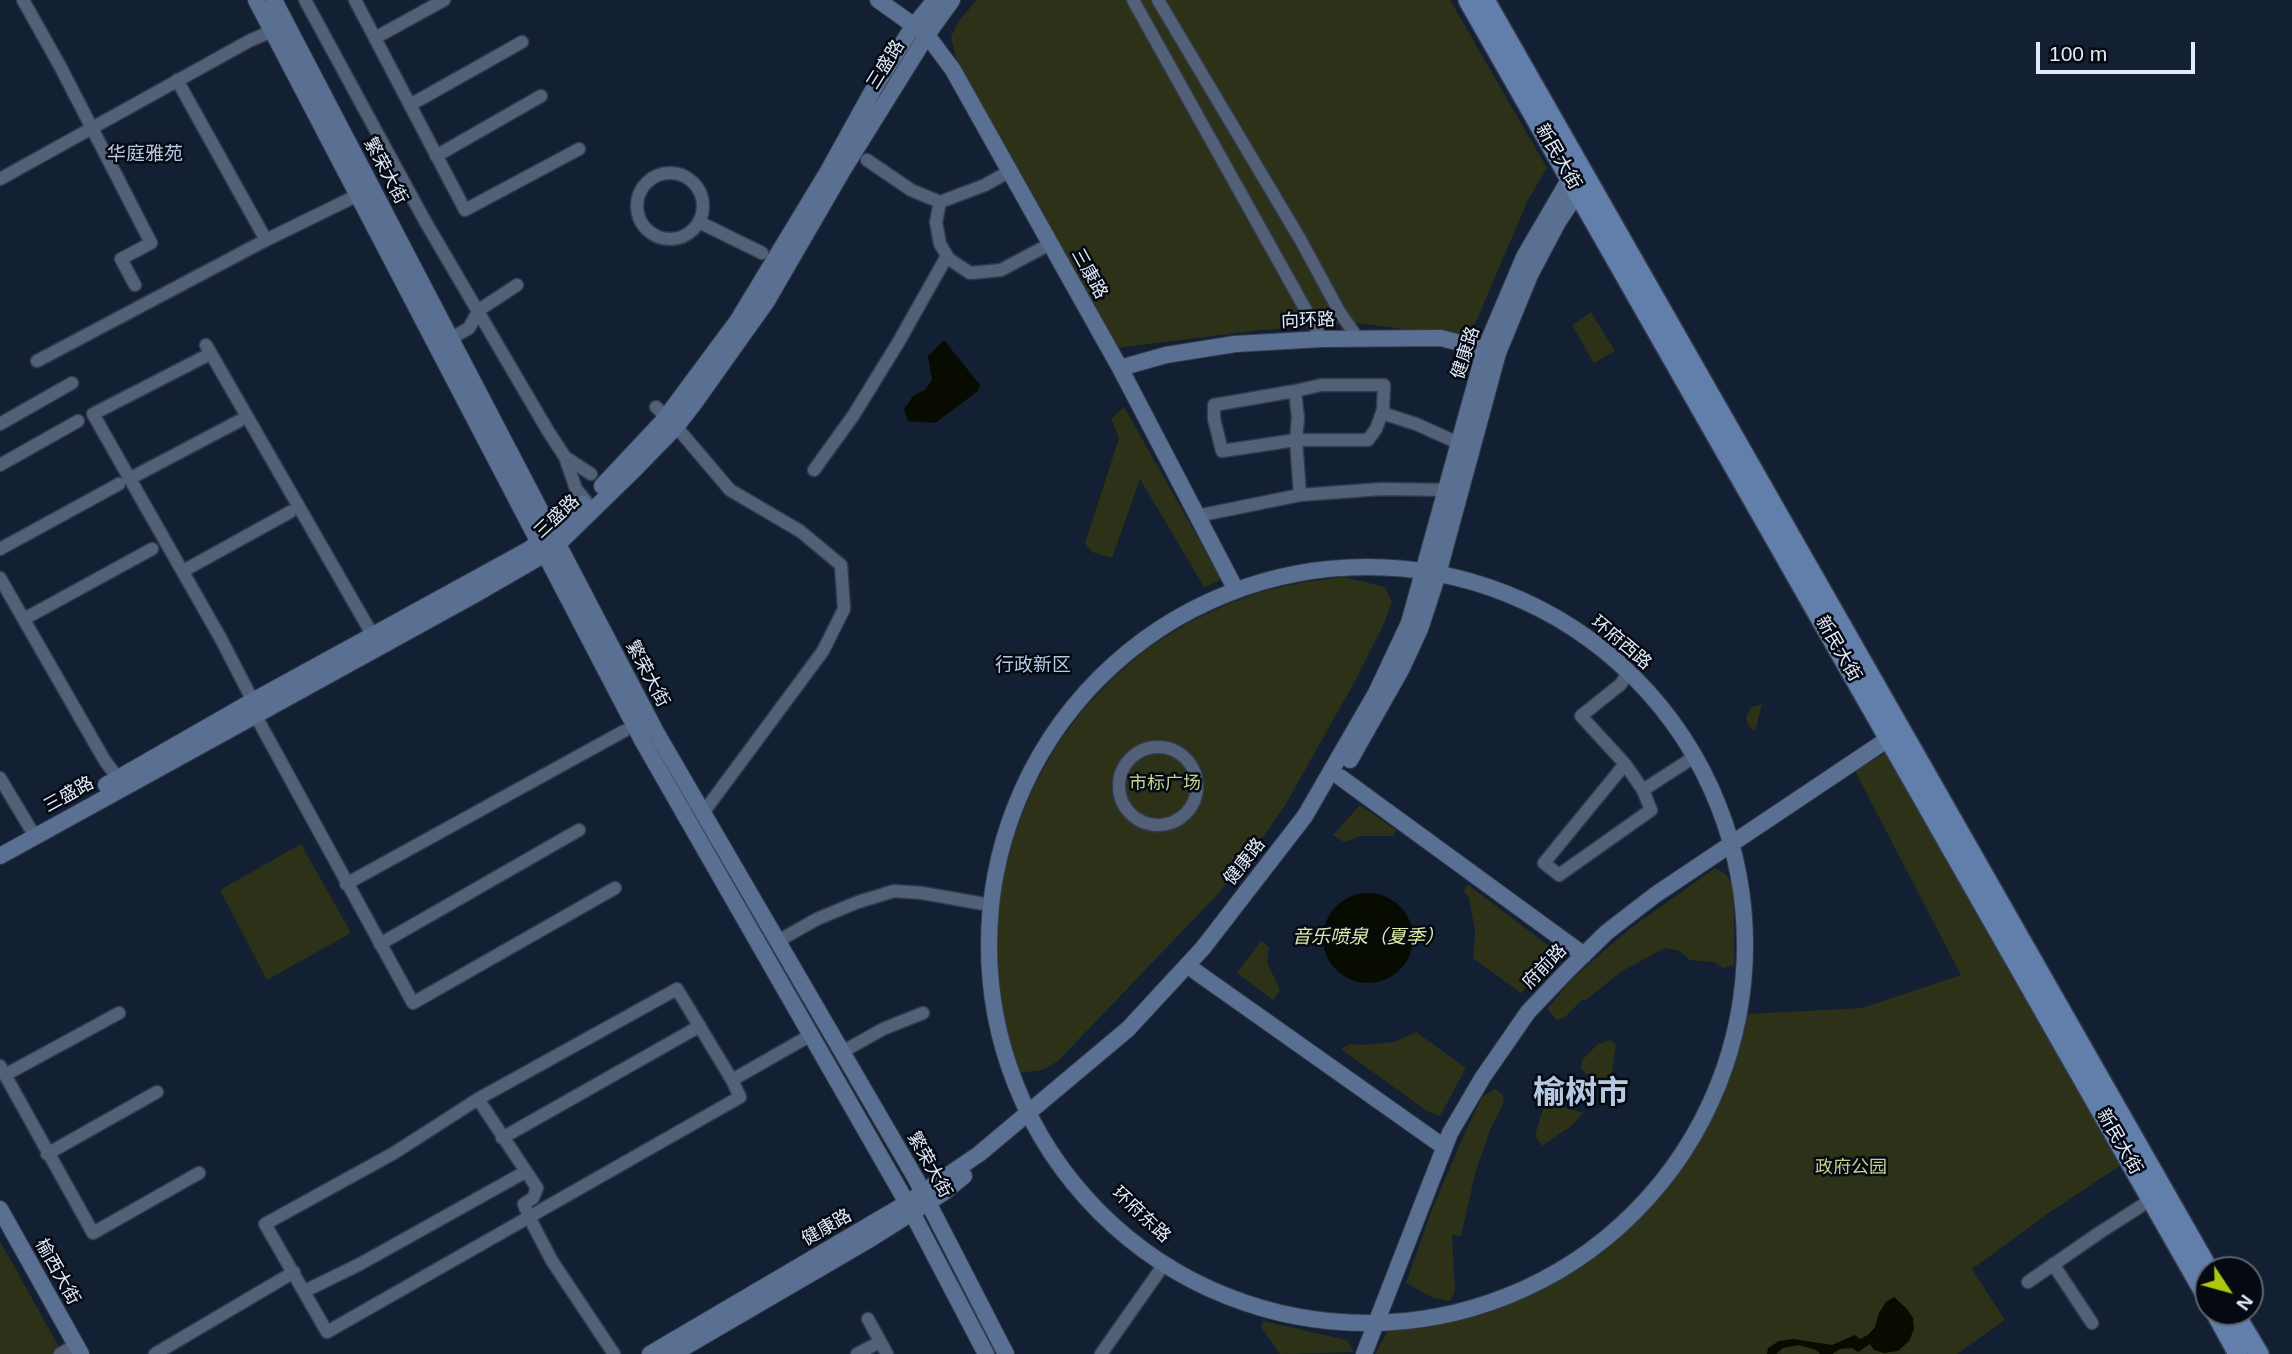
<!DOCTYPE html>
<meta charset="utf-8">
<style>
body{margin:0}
#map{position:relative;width:2292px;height:1354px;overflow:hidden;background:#132033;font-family:Helvetica,sans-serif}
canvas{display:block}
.north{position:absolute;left:2194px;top:1256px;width:70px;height:70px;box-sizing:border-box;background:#050912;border:2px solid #5d636e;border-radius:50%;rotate:126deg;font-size:19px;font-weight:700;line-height:28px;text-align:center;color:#e1eaf8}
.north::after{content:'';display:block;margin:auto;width:24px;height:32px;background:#adc60e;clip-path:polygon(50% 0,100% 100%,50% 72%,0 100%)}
.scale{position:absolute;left:2036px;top:42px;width:159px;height:32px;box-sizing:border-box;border:4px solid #e1eaf8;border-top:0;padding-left:9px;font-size:21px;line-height:24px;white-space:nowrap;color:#e1eaf8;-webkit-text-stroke:5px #050912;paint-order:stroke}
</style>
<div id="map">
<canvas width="2292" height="1354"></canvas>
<div class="north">N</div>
<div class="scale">100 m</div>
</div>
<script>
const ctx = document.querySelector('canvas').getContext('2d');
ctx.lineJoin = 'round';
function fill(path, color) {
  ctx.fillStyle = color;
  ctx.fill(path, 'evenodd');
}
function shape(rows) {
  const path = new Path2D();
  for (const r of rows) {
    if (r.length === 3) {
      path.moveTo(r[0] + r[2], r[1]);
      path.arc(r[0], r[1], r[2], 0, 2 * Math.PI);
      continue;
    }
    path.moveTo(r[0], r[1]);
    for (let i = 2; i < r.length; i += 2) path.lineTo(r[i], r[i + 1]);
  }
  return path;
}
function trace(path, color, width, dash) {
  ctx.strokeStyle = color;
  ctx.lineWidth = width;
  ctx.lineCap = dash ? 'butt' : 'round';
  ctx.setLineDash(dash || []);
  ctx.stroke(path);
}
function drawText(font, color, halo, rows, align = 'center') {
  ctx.font = font + ' Helvetica,"Noto Sans SC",sans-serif';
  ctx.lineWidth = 5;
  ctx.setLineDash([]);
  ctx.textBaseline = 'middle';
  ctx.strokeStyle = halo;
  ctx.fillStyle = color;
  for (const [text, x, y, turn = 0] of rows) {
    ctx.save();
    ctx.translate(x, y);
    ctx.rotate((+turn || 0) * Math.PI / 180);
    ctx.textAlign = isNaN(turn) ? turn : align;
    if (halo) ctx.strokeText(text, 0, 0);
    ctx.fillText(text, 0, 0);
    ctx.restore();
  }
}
fill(shape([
 [977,0,1450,0,1547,168,1528,200,1470,336,1433,333,1358,323,1261,330,1116,348,1034,196,957,63,951,37,958,22],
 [1591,312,1615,351,1594,363,1572,325],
 [1124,407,1222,580,1204,587,1140,479,1112,558,1092,552,1085,543,1119,438,1111,419],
 [1344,577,1385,587,1392,602,1383,626,1354,683,1284,807,1255,849,1217,895,1058,1061,1042,1070,1009,1074,999,1037,991,1000,988,954,990,905,1004,876,1015,831,1033,788,1055,748,1082,711,1114,677,1149,647,1188,623,1230,603,1267,590,1305,582],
 [1762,704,1756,728,1755,731,1748,725,1746,716,1752,707],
 [1887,752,2121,1165,2049,1213,1972,1269,2005,1320,1957,1354,1375,1354,1391,1325,1429,1320,1501,1299,1575,1262,1615,1231,1654,1192,1694,1134,1730,1048,1748,1014,1862,1008,1961,975,1855,771],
 [1360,805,1396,830,1393,836,1360,836,1344,842,1333,835],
 [301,844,351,933,267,980,220,890],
 [1715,868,1726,874,1734,888,1734,965,1723,968,1714,962,1690,960,1680,951,1665,948,1622,971,1586,1000,1582,1000,1564,1018,1557,1020,1547,1009,1572,979,1628,930],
 [1467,884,1557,952,1521,993,1473,958,1475,930,1469,898,1464,891],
 [1261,941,1269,947,1267,962,1280,990,1273,1000,1237,973],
 [1416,1032,1466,1068,1440,1116,1427,1111,1341,1049,1350,1044,1362,1045,1394,1042],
 [1611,1040,1616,1045,1612,1072,1603,1089,1581,1069,1582,1060,1598,1044],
 [1495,1089,1502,1094,1504,1102,1490,1130,1475,1174,1461,1236,1452,1235,1455,1292,1450,1301,1433,1298,1406,1283,1431,1212,1463,1137,1482,1097],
 [1553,1104,1584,1113,1570,1127,1542,1146,1535,1135,1544,1106],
 [0,1241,63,1354,0,1354],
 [1263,1321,1347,1340,1354,1352,1280,1354,1261,1327]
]), '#2c3118');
fill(shape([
 [944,340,980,385,978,391,935,423,908,421,904,409,914,395,925,390,932,380,928,356],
 [1368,938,45],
 [1894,1297,1907,1309,1913,1318,1914,1329,1909,1341,1898,1351,1884,1353,1874,1350,1870,1344,1858,1352,1852,1348,1840,1349,1832,1354,1820,1354,1816,1350,1799,1345,1783,1348,1776,1354,1767,1354,1768,1348,1779,1341,1793,1339,1832,1345,1855,1335,1860,1339,1868,1335,1875,1327,1879,1313,1886,1302]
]), '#080b00');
const street = shape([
 [23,0,60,66,151,243,121,259,135,285],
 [305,0,425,221,548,431,565,457,591,474],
 [355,0,465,210,579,149],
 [1133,0,1322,339],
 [1158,0,1300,239,1339,311,1358,339],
 [375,38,444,0],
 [177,80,266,240],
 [410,105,522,42],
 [436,156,541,96],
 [867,160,911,190,940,202,985,185,1010,171],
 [670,206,33],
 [0,179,249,41,272,31],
 [940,202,936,222,940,244,949,259,970,273,1001,270,1050,244],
 [699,222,762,253],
 [445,342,469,328,479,310,517,285],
 [206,345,376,641],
 [204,357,93,414,221,639,253,701],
 [37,361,266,240,358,195],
 [1295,391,1214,405,1214,419,1222,451,1296,440,1298,418,1295,391,1321,385,1384,385,1383,410,1376,429,1368,440,1296,440,1300,495],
 [656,407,679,430,730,490,800,531,841,565,844,609,823,651,703,813],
 [1382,413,1416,424,1465,446],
 [0,424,72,383],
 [565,457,576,489,586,501],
 [0,465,78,421],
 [814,470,853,416,898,343,947,256],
 [129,479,239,421],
 [1197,516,1300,495,1381,489,1453,490],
 [0,549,119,484],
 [183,571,290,512],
 [0,578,105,761,118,778],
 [24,619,152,549],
 [252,709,413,1003,615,888],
 [1158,786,39],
 [1625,764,1544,863,1559,875,1651,810,1643,790,1625,764,1581,716,1621,684,1628,672],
 [0,778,30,828],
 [1643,790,1694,757],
 [346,884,624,731],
 [778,941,817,919,858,902,894,891,922,893,990,905],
 [380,944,579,830],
 [842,1052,883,1029,923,1013],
 [0,1066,93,1233,199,1173],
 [5,1075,119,1013],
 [478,1099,537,1188,533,1198,524,1204,529,1217,740,1097,732,1080],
 [502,1138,700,1026],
 [47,1154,157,1092],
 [2053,1264,2092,1323],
 [2028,1282,2099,1233,2155,1197],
 [305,1291,360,1264,525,1172],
 [868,1319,887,1354],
 [60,1354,67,1350],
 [155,1354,294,1272],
 [614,1354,552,1261,529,1217,327,1332,265,1224,394,1153,478,1099,677,989,732,1080,811,1035],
 [857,1354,880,1342],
 [1101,1354,1165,1263]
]);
const secondary = shape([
 [256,0,642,740,907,1203,986,1354],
 [274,0,656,732,916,1179,1006,1354],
 [878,0,927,35,953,70,1120,368,1236,590],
 [1120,368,1166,355,1235,344,1322,339,1441,338,1494,352],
 [602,486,663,421,738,320,827,173,873,90,912,28,935,0],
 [1367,945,378],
 [1350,760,1402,668,1420,629,1438,574,1498,353,1530,275,1558,222,1578,192,1586,187],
 [1340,777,1584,955],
 [106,785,249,703,528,550,552,533,583,504],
 [0,856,474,595,545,554,557,545,635,469,675,428,693,405,767,301,843,170,927,35,952,0],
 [1195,971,1444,1147],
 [0,1209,81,1354],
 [650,1354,907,1203,979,1154,1128,1029,1203,948,1305,816,1376,693,1409,623,1485,349,1524,257,1570,178,1578,172],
 [673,1354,872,1238,943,1193,964,1176],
 [1364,1354,1450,1133,1483,1077,1528,1012,1568,970,1607,932,1655,895,1897,733]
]);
const primary = shape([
 [1468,0,2208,1299],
 [1485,0,2209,1270],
 [2215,1312,2238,1354],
 [2234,1312,2259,1354]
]);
trace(street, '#333a4b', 15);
trace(secondary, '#333a4b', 18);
trace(primary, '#333a4b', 22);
trace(street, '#526178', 12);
trace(secondary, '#5a7092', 16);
trace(primary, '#627fab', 19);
drawText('18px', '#e1eaf8', '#050912', [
 ["三盛路",886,65,-58],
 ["新民大街",1558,157,60],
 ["繁荣大街",385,171,62],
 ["三康路",1089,274,61],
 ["向环路",1308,321,-2],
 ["健康路",1466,353,-72],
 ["三盛路",557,517,-43],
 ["环府西路",1621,643,40],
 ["新民大街",1838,649,60],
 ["繁荣大街",647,674,62],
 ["三盛路",69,795,-29],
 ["健康路",1245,862,-52],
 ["府前路",1545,967,-46],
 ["新民大街",2119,1142,60],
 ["繁荣大街",929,1165,61],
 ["环府东路",1141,1215,43],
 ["健康路",827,1228,-30],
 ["榆西大街",57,1272,61]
]);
drawText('18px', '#c3d28e', '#050912', [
 ["市标广场",1165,784],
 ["政府公园",1851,1168]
]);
drawText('19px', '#b7c8e2', '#050912', [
 ["华庭雅苑",145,155],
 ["行政新区",1033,666]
]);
drawText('italic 19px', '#ddeda8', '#050912', [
 ["音乐喷泉（夏季）",1368,938]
]);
drawText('bold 32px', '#b7c8e2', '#050912', [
 ["榆树市",1581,1094]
]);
</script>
